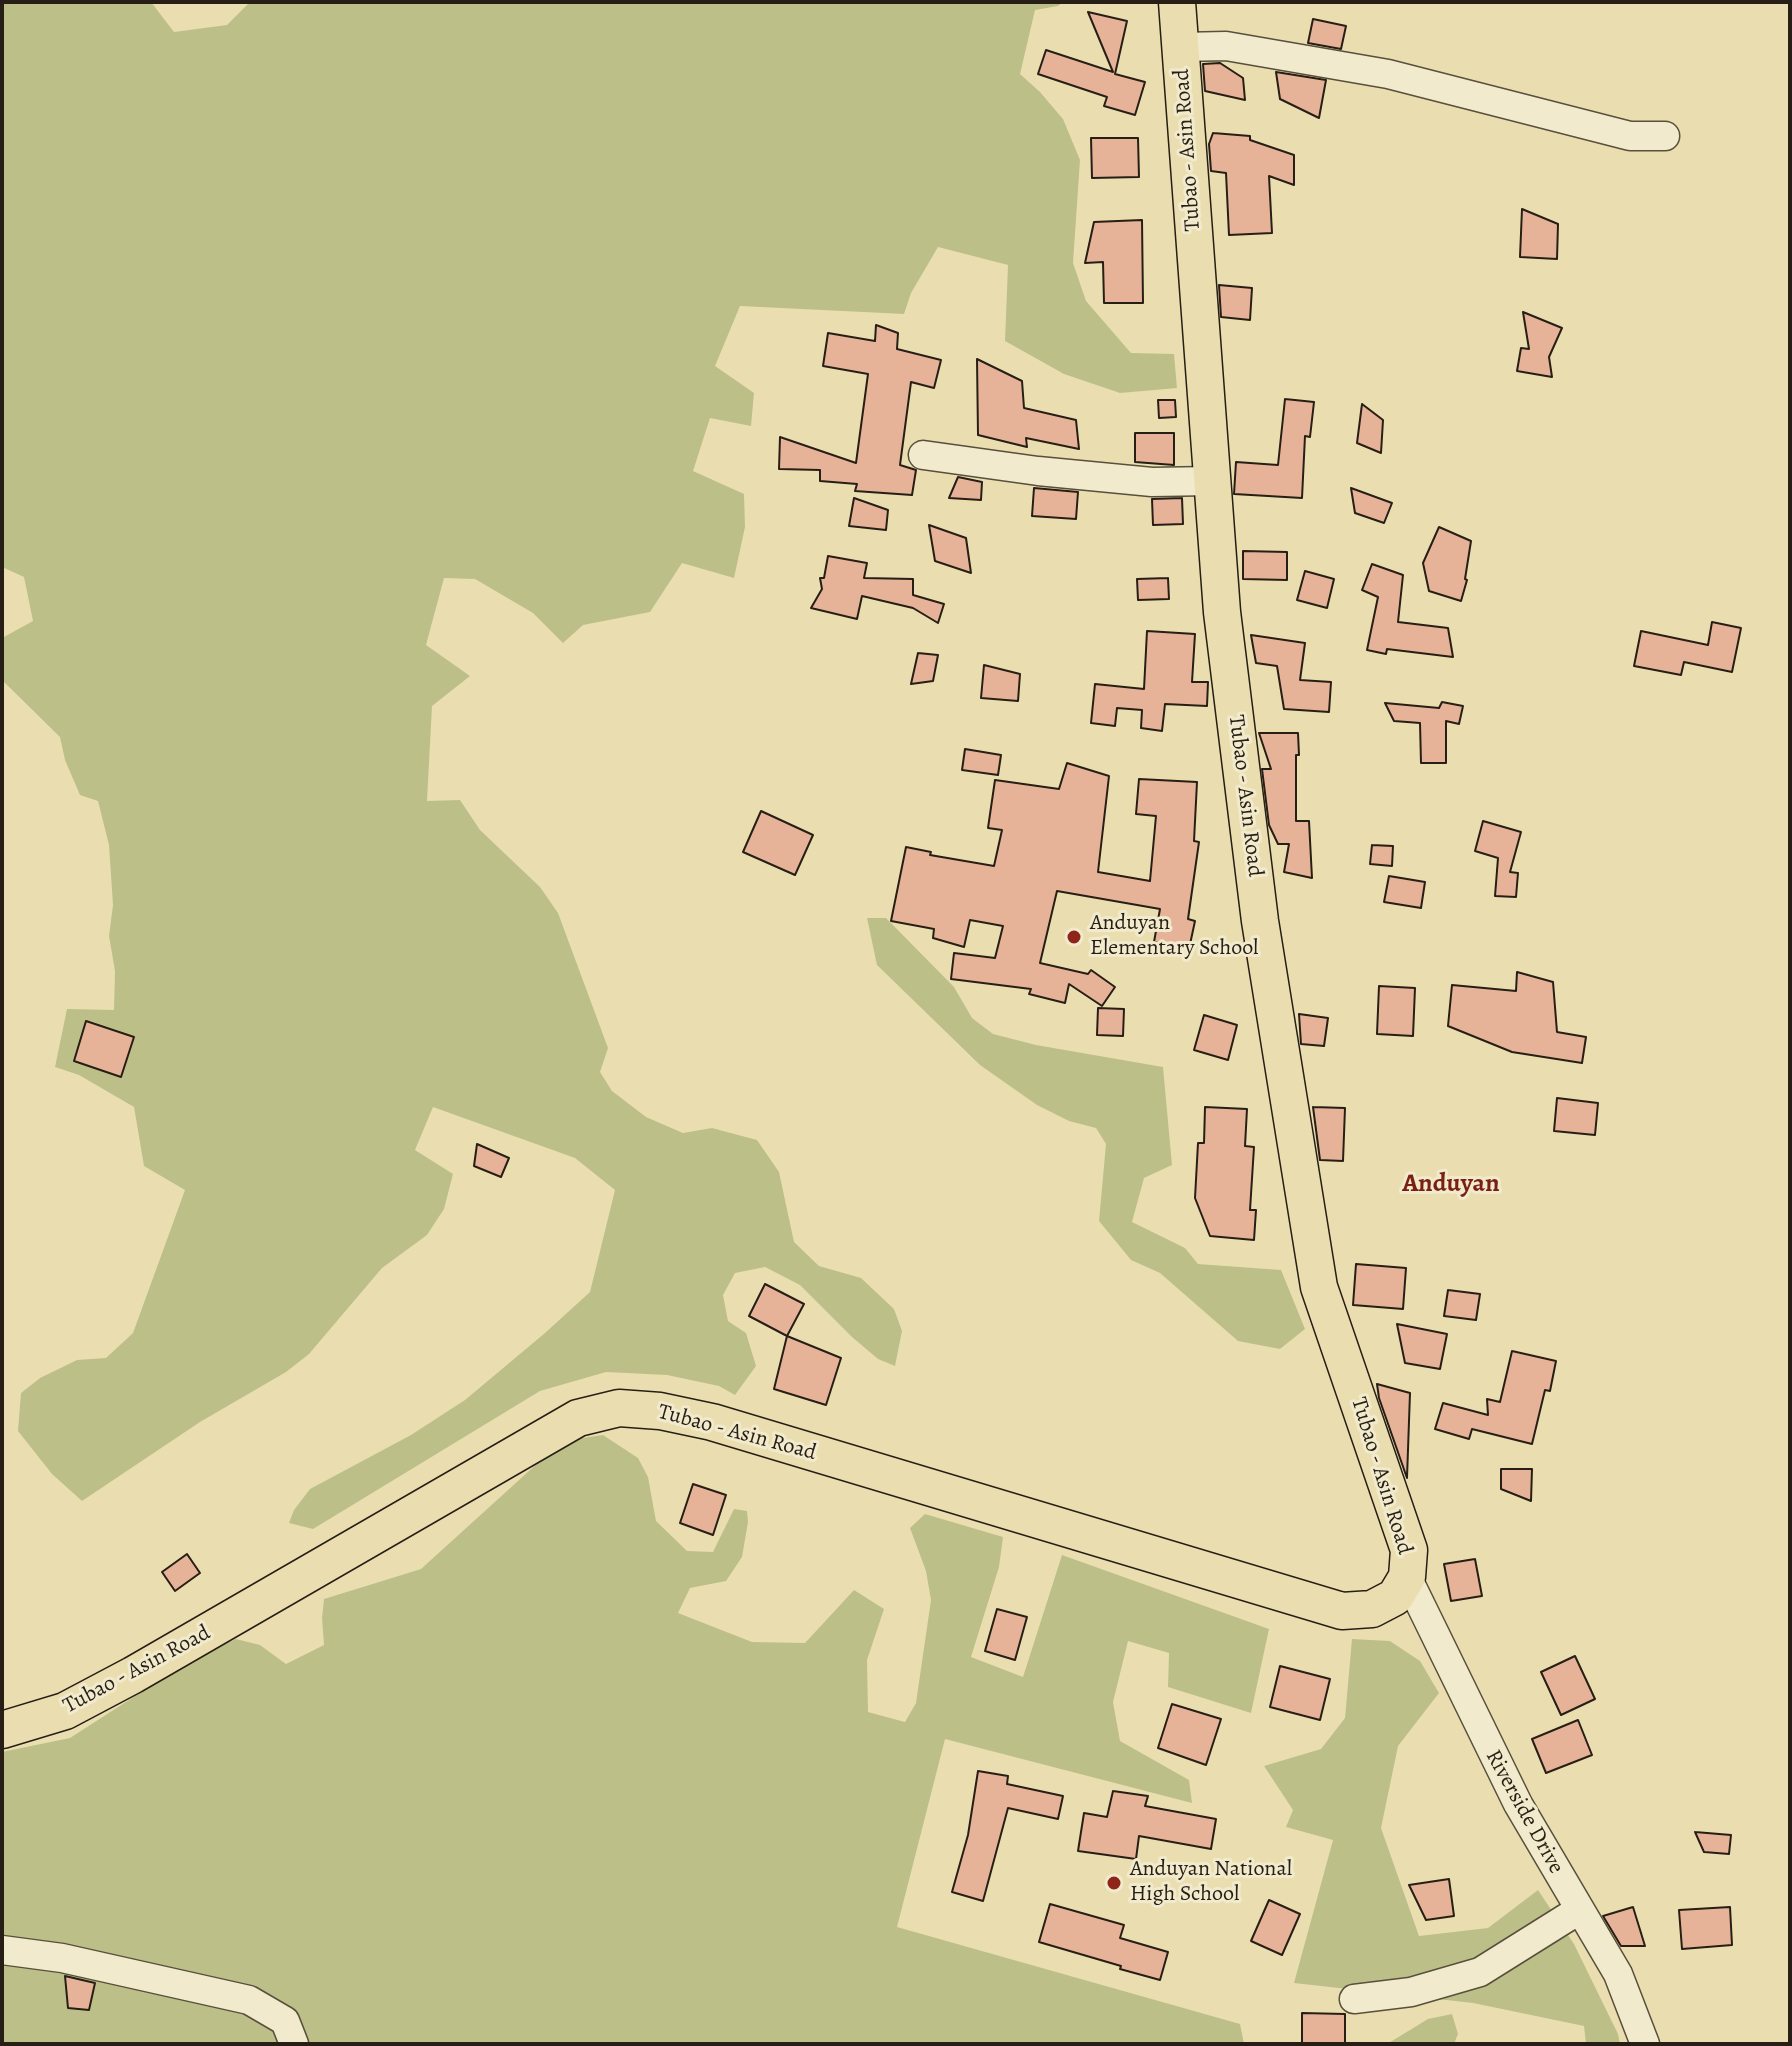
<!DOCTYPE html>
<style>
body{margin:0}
#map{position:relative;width:1792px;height:2046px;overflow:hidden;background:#eadeb1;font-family:Alegreya,serif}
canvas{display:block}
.frame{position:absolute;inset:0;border:4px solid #271f15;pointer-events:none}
</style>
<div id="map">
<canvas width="1792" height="2046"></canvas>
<div class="frame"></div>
</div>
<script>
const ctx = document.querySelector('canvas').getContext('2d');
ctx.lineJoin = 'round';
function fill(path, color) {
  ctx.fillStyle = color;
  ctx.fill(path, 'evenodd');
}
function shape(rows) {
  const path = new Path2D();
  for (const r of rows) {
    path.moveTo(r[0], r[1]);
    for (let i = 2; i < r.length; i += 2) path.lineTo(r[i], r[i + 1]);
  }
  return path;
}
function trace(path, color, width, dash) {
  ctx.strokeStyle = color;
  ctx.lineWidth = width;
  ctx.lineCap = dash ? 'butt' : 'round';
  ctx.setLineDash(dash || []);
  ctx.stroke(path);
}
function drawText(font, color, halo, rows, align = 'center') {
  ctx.font = font + ' Alegreya,serif';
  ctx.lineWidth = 6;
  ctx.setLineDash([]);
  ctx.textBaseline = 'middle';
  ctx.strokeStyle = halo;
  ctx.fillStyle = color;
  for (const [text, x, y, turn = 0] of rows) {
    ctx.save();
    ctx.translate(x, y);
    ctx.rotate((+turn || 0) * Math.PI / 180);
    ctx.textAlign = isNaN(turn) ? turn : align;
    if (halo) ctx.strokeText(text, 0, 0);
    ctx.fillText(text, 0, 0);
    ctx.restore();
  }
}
fill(shape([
 [2,2,151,2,174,32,227,25,250,2,1063,2,1058,6,1035,10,1020,74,1040,92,1063,119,1080,160,1073,263,1086,301,1131,353,1174,354,1177,388,1120,393,1064,374,1005,341,1008,265,938,247,911,293,904,314,740,306,715,366,754,393,751,426,710,418,693,471,744,494,745,527,734,578,682,563,650,612,583,625,563,643,533,613,475,579,444,578,426,645,470,676,432,706,427,801,460,800,480,830,540,887,558,913,608,1048,600,1072,612,1091,646,1117,683,1133,712,1128,757,1140,779,1172,794,1242,819,1266,861,1278,894,1309,902,1331,895,1366,878,1359,852,1337,800,1285,765,1267,735,1273,723,1295,728,1321,746,1333,756,1366,735,1395,719,1386,667,1375,606,1372,540,1391,313,1529,289,1523,294,1510,310,1489,411,1435,465,1400,545,1333,590,1292,615,1190,575,1158,433,1107,415,1150,453,1174,444,1209,427,1235,382,1268,309,1354,286,1372,200,1422,82,1501,52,1474,18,1431,21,1393,40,1378,77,1360,106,1358,133,1333,185,1190,144,1166,134,1107,79,1075,55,1067,67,1009,114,1010,115,971,109,936,113,905,109,845,98,801,80,795,65,760,60,737,4,682,2,673,2,638,33,621,24,577,2,567],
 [867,918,886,918,954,987,972,1018,993,1034,1036,1045,1163,1067,1172,1165,1144,1178,1132,1222,1185,1248,1198,1264,1281,1270,1305,1329,1280,1349,1238,1341,1160,1273,1131,1260,1099,1221,1106,1144,1096,1128,1069,1121,1037,1105,980,1065,877,965],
 [603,1435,638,1458,648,1477,656,1521,687,1551,713,1552,734,1509,747,1511,748,1522,742,1557,726,1581,690,1588,678,1613,752,1642,805,1643,854,1590,884,1609,867,1660,868,1712,905,1722,916,1703,931,1600,926,1571,910,1528,925,1514,1003,1537,999,1567,971,1657,1023,1677,1062,1555,1269,1629,1251,1713,1168,1687,1169,1653,1128,1641,1113,1702,1120,1741,1189,1780,1192,1803,945,1739,897,1927,1240,2024,1244,2044,2,2044,2,1752,70,1738,194,1658,236,1639,260,1645,286,1664,324,1645,322,1618,324,1599,421,1569,562,1441],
 [1352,1639,1390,1641,1420,1661,1439,1693,1398,1746,1381,1828,1419,1936,1488,1928,1538,1890,1574,1944,1618,2034,1620,2044,1586,2044,1584,2026,1473,2003,1294,1983,1333,1840,1286,1827,1293,1810,1264,1766,1321,1749,1345,1718],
 [1452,2014,1458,2034,1454,2044,1387,2044,1428,2019]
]), '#bcc088');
const building = shape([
 [1088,12,1127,21,1115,74,1145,82,1135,115,1104,106,1107,97,1038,74,1046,50,1113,72,1088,12],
 [1313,19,1346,26,1341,49,1308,43,1313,19],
 [1220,63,1243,78,1245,100,1205,91,1203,64,1220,63],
 [1276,72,1326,80,1319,118,1280,99,1276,72],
 [1213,133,1250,136,1250,140,1294,155,1294,185,1269,176,1272,233,1229,235,1226,173,1211,171,1209,144,1213,133],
 [1091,138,1138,138,1139,177,1092,178,1091,138],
 [1522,209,1558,224,1557,259,1520,257,1522,209],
 [1142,220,1143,303,1104,303,1103,262,1085,263,1094,222,1142,220],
 [1219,285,1252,288,1250,320,1221,317,1219,285],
 [1523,312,1562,328,1549,357,1552,377,1517,371,1521,348,1529,349,1523,312],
 [876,325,898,333,897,349,941,360,934,388,911,382,900,465,916,470,912,495,855,491,857,484,820,481,820,470,779,469,780,437,856,463,868,374,823,366,828,333,875,341,876,325],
 [977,359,1022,381,1024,408,1076,420,1079,449,1026,438,1027,447,978,435,977,359],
 [1285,399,1314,402,1310,437,1305,436,1302,498,1234,494,1236,462,1278,465,1285,399],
 [1158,400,1175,400,1176,417,1159,418,1158,400],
 [1362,404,1383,420,1381,453,1357,443,1362,404],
 [1135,433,1174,433,1174,465,1135,462,1135,433],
 [958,477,982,482,981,500,949,498,958,477],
 [1034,488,1078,492,1076,519,1032,516,1034,488],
 [1351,488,1392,503,1384,523,1355,513,1351,488],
 [854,498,888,510,886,530,849,526,854,498],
 [1182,498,1183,524,1153,525,1152,499,1182,498],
 [929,525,966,538,971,573,935,561,929,525],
 [1439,527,1471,541,1465,579,1467,580,1461,601,1429,591,1423,563,1439,527],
 [1243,551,1287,552,1287,580,1243,579,1243,551],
 [828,556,867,563,864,578,913,579,913,595,944,604,938,623,913,608,862,596,857,619,811,608,822,589,820,578,824,578,828,556],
 [1372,564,1403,575,1398,622,1448,628,1453,657,1387,649,1386,654,1367,650,1378,597,1362,590,1372,564],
 [1305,571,1334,579,1327,608,1297,600,1305,571],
 [1168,578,1169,599,1138,600,1137,579,1168,578],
 [1712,622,1741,628,1732,672,1684,662,1681,675,1634,666,1641,631,1708,645,1712,622],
 [1147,631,1195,634,1192,682,1208,682,1207,706,1165,704,1162,731,1141,728,1142,710,1117,708,1115,726,1091,723,1095,684,1144,689,1147,631],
 [1251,635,1305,643,1300,680,1331,682,1329,712,1284,709,1277,666,1256,663,1251,635],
 [918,653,938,655,933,681,911,684,918,653],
 [984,665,1020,674,1018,701,981,698,984,665],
 [1442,702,1463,706,1459,724,1446,721,1446,763,1421,763,1420,723,1394,721,1385,703,1439,708,1442,702],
 [1259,733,1298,733,1299,755,1296,755,1296,821,1309,821,1312,878,1284,872,1289,844,1278,844,1269,825,1262,769,1271,769,1259,733],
 [965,749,1001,755,998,775,962,770,965,749],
 [1067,763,1109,776,1098,872,1150,881,1156,816,1136,814,1139,779,1197,782,1194,841,1199,842,1188,919,1195,921,1189,949,1154,942,1160,909,1057,891,1040,963,1088,974,1091,970,1115,987,1102,1006,1069,984,1065,1003,1029,994,1031,989,951,979,954,953,995,958,1003,926,970,920,964,947,933,938,934,929,891,921,906,847,931,852,930,855,994,866,1002,830,988,828,995,780,1059,789,1067,763],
 [761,811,813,835,795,875,743,852,761,811],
 [1483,821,1521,832,1510,872,1518,873,1516,897,1495,896,1498,858,1475,851,1483,821],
 [1372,845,1393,846,1392,866,1370,864,1372,845],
 [1389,876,1425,882,1421,908,1384,902,1389,876],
 [1517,972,1553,982,1557,1032,1586,1037,1582,1063,1512,1052,1448,1026,1452,985,1516,991,1517,972],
 [1379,986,1415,988,1413,1036,1377,1034,1379,986],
 [1098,1008,1124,1009,1123,1036,1097,1035,1098,1008],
 [1299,1014,1328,1018,1324,1046,1301,1044,1299,1014],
 [1204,1015,1237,1025,1228,1060,1194,1050,1204,1015],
 [86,1021,134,1037,121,1077,74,1061,86,1021],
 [1557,1098,1598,1103,1595,1135,1554,1131,1557,1098],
 [1205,1107,1247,1109,1245,1146,1254,1147,1250,1210,1256,1210,1254,1240,1210,1236,1195,1198,1198,1143,1204,1143,1205,1107],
 [1313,1107,1345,1108,1343,1161,1320,1160,1313,1107],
 [477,1144,509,1158,501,1177,474,1166,477,1144],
 [1356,1264,1406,1268,1403,1309,1353,1305,1356,1264],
 [765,1284,804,1304,787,1336,749,1316,765,1284],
 [1448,1290,1480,1294,1476,1320,1444,1316,1448,1290],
 [1397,1324,1447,1334,1440,1369,1405,1363,1397,1324],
 [787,1336,841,1358,826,1405,774,1389,787,1336],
 [1512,1351,1556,1361,1550,1391,1545,1390,1532,1444,1472,1429,1469,1439,1435,1429,1443,1403,1488,1415,1487,1399,1500,1402,1512,1351],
 [1377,1384,1410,1393,1407,1478,1379,1398,1377,1384],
 [1501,1469,1532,1469,1531,1501,1501,1489,1501,1469],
 [693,1484,726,1495,713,1535,680,1523,693,1484],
 [187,1554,200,1573,175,1591,162,1572,187,1554],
 [1475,1559,1482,1596,1451,1601,1444,1564,1475,1559],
 [997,1609,1027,1617,1015,1660,985,1651,997,1609],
 [1575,1656,1595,1699,1561,1715,1541,1672,1575,1656],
 [1280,1666,1330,1679,1320,1720,1270,1707,1280,1666],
 [1172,1704,1221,1719,1206,1765,1158,1748,1172,1704],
 [1578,1720,1592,1755,1546,1773,1532,1739,1578,1720],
 [978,1771,1008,1776,1007,1784,1063,1796,1058,1819,1008,1808,983,1901,952,1892,968,1835,978,1771],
 [1113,1791,1148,1796,1145,1806,1216,1819,1211,1849,1139,1836,1136,1859,1078,1851,1084,1813,1107,1817,1113,1791],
 [1695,1832,1731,1835,1729,1854,1704,1852,1695,1832],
 [1449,1879,1454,1916,1426,1920,1409,1885,1449,1879],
 [1269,1900,1300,1914,1282,1955,1251,1941,1269,1900],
 [1050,1904,1124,1925,1120,1938,1168,1952,1160,1980,1120,1969,1121,1966,1039,1942,1050,1904],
 [1633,1907,1645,1946,1621,1946,1603,1916,1633,1907],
 [1730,1907,1732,1945,1682,1949,1679,1910,1730,1907],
 [65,1976,95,1983,89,2010,68,2008,65,1976],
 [1302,2013,1345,2014,1345,2044,1302,2044,1302,2013]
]);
fill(building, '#e7b398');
trace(building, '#271f15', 2);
const minor = shape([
 [1181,47,1226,46,1388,74,1630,136,1665,136],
 [923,455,1038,471,1152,482,1212,481],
 [1407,1577,1518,1804,1618,1974,1645,2044],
 [2,1950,62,1958,249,2000,285,2021,294,2044],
 [1354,1999,1411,1992,1480,1972,1579,1910]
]);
const major = shape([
 [2,1730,65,1711,133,1675,578,1418,619,1408,660,1411,712,1422,1342,1611,1372,1609,1395,1597,1407,1577,1409,1550,1319,1287,1260,921,1222,612,1177,2]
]);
trace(minor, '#584f3c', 31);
trace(major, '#271f15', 39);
trace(minor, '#f1eacc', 28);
trace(major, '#eadeb1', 36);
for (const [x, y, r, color] of [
 [1074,937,8,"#8f2418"],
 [1114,1883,8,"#8f2418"]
]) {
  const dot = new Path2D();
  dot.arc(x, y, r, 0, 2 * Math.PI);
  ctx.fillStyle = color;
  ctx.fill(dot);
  trace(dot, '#f1eacc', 3);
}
drawText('22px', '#271f15', '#f1eacc', [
 ["Tubao - Asin Road",1188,150,-94],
 ["Tubao - Asin Road",1245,796,83],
 ["Tubao - Asin Road",737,1433,15],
 ["Tubao - Asin Road",1381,1476,73],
 ["Tubao - Asin Road",137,1670,-28],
 ["Riverside Drive",1524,1812,61]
]);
drawText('22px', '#271f15', '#f1eacc', [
 ["Anduyan",1090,924],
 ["Elementary School",1090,949],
 ["Anduyan National",1130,1870],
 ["High School",1130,1895]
], 'left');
drawText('bold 26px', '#7a1f14', '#f1eacc', [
 ["Anduyan",1451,1185]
]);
</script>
